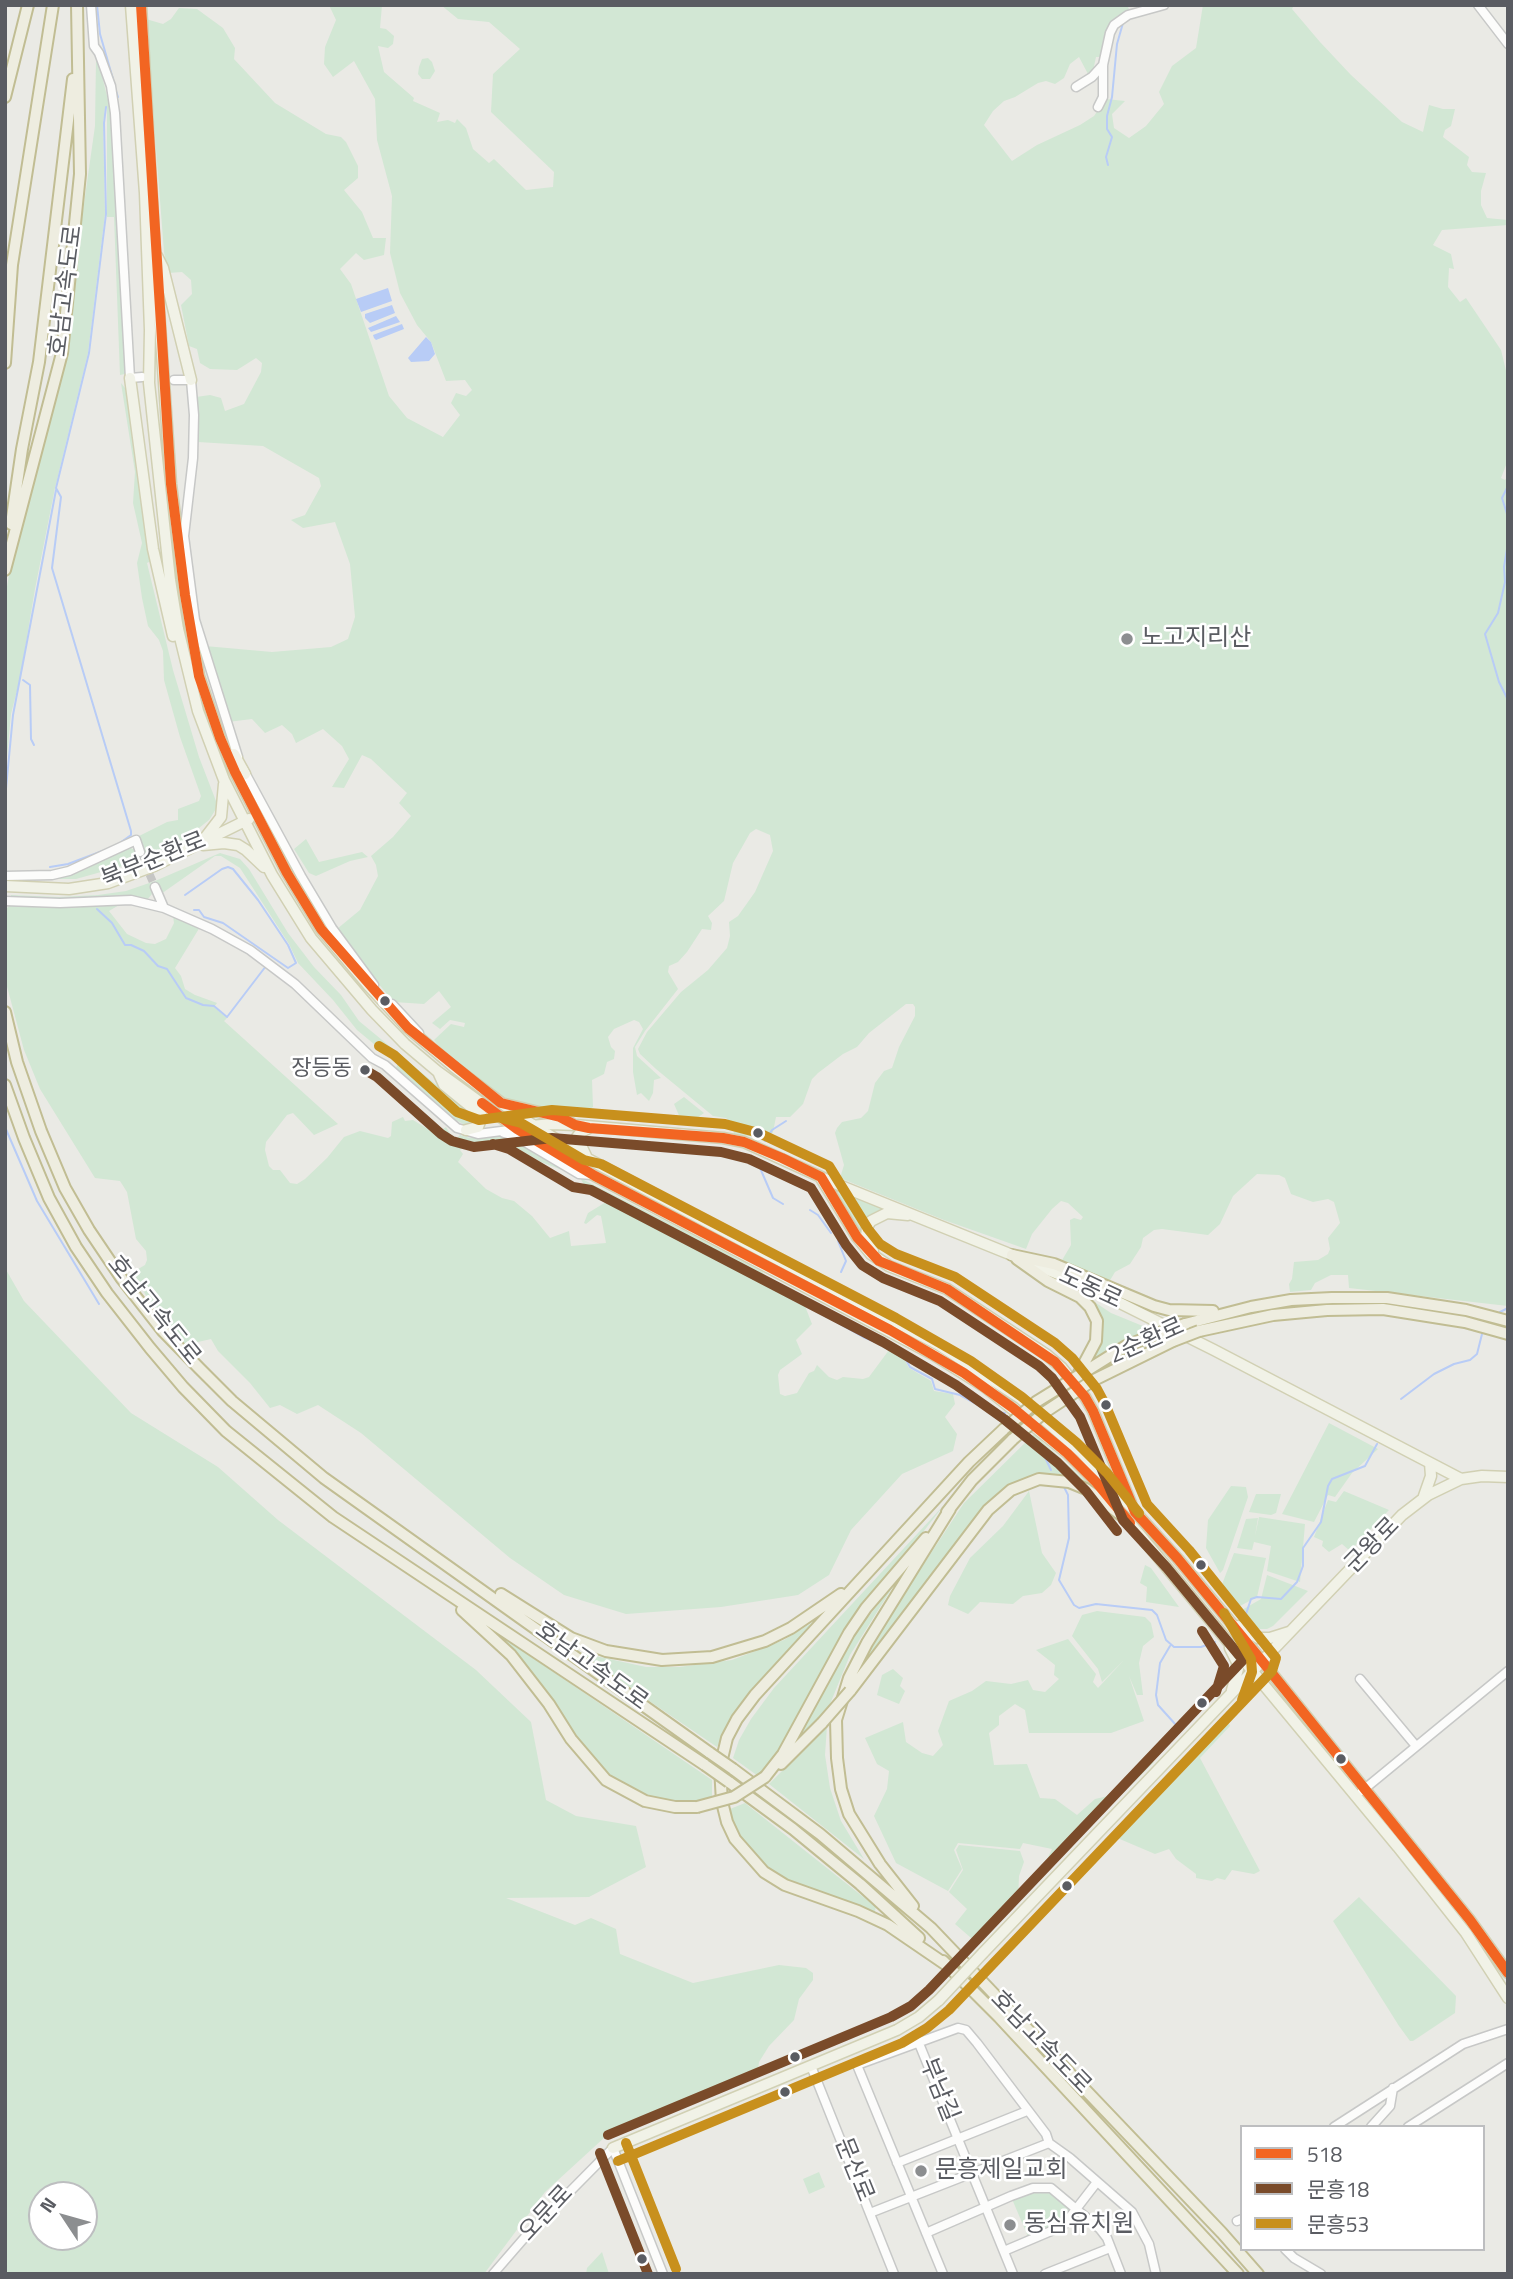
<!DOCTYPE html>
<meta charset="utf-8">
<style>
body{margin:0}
#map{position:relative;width:1513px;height:2279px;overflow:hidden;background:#eaeae5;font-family:"Titillium Web","Noto Sans KR",sans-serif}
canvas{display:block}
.frame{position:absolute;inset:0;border:7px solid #5a5c62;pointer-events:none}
.legend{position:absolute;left:1240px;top:2125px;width:245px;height:126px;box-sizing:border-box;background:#fff;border:2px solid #bdbec0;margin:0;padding:9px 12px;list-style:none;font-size:21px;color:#5a5c62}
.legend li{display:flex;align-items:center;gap:14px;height:35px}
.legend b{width:35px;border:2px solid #bdbec0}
.north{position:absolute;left:28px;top:2181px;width:70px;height:70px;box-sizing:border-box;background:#fff;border:2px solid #bdbec0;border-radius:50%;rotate:306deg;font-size:19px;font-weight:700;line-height:28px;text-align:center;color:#5a5c62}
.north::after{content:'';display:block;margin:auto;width:24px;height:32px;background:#8c8e90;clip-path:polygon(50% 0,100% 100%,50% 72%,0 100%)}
</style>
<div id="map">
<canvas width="1513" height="2279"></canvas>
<div class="frame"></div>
<ul class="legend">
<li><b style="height:9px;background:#f26522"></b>518</li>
<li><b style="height:9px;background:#7a4b2a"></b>문흥18</li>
<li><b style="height:9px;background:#c8901d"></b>문흥53</li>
</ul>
<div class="north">N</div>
</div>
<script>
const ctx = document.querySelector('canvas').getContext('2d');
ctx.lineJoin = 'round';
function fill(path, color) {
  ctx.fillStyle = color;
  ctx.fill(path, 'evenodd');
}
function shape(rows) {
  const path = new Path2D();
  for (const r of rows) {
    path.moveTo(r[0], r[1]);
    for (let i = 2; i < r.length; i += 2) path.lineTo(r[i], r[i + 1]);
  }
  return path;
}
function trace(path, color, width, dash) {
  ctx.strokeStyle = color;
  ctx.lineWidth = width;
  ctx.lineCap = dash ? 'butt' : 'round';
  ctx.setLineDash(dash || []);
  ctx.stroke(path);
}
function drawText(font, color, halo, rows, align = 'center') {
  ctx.font = font + ' "Titillium Web","Noto Sans KR",sans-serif';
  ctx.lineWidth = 5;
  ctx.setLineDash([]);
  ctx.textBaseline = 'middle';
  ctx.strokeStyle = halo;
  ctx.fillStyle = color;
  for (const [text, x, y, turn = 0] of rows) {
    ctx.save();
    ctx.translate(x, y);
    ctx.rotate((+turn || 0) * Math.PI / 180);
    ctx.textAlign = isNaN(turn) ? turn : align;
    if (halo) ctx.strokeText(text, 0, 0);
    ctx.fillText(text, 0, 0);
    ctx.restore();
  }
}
fill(shape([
 [329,5,382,5,380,28,386,29,394,36,393,44,388,48,378,46,384,72,414,98,413,101,440,113,437,122,448,120,455,123,457,119,466,128,473,149,489,163,494,159,526,190,553,187,554,172,491,112,493,74,520,49,489,22,458,19,441,5,1127,5,1130,11,1112,23,1105,33,1101,57,1096,57,1093,71,1088,74,1079,57,1070,64,1064,78,1055,84,1046,81,1038,83,1015,97,1004,101,993,111,984,125,1012,161,1037,145,1080,125,1094,116,1106,99,1125,101,1112,114,1114,128,1129,138,1146,126,1164,104,1159,92,1172,66,1196,48,1203,5,1294,5,1292,9,1320,42,1351,75,1402,122,1423,132,1429,105,1443,109,1455,109,1451,126,1445,130,1443,137,1469,157,1467,165,1472,172,1486,173,1481,191,1481,205,1487,218,1508,220,1508,225,1442,230,1433,245,1451,254,1454,269,1449,268,1448,287,1460,302,1466,298,1501,350,1508,379,1508,460,1501,478,1505,480,1508,476,1508,1306,1349,1288,1348,1275,1331,1275,1315,1283,1311,1290,1290,1292,1289,1284,1292,1279,1294,1262,1318,1260,1328,1254,1330,1249,1328,1238,1340,1223,1334,1202,1328,1199,1313,1202,1291,1194,1285,1178,1279,1175,1257,1174,1233,1196,1220,1224,1208,1235,1162,1229,1154,1230,1143,1238,1141,1247,1130,1264,1115,1272,1109,1282,1061,1262,1071,1245,1070,1220,1074,1218,1081,1220,1083,1217,1068,1203,1061,1201,1052,1209,1032,1234,1026,1249,944,1220,840,1178,844,1165,835,1133,837,1128,842,1122,861,1118,868,1111,875,1083,884,1071,892,1068,899,1047,915,1016,915,1007,913,1004,906,1004,869,1033,857,1047,843,1054,818,1073,812,1079,803,1104,790,1117,776,1117,773,1132,766,1142,750,1136,734,1135,733,1124,726,1118,713,1116,656,1069,640,1054,638,1049,647,1032,681,992,708,970,727,948,730,936,729,922,738,916,755,892,773,851,770,835,756,829,750,833,733,863,724,901,708,916,712,923,711,930,702,929,687,952,678,962,669,966,668,972,678,989,645,1031,635,1047,637,1056,661,1078,654,1080,653,1093,649,1101,641,1093,637,1095,633,1072,633,1048,643,1029,639,1022,634,1020,614,1029,608,1037,611,1047,615,1051,614,1059,607,1062,604,1074,592,1080,593,1107,577,1116,542,1112,504,1098,479,1081,439,1046,434,1040,451,1024,464,1027,465,1023,450,1020,440,1029,432,1023,451,1007,439,991,424,1004,394,1002,358,960,337,929,360,910,378,876,376,865,371,856,393,837,411,816,399,803,407,793,371,759,362,755,344,788,332,787,349,759,342,746,323,729,296,743,292,734,282,725,265,733,252,719,228,722,205,646,272,652,331,647,348,639,355,617,350,564,335,522,303,528,291,520,305,515,321,486,319,478,263,446,198,442,196,397,210,395,221,398,225,411,244,404,261,372,262,363,256,358,237,370,210,369,200,363,197,349,189,346,181,305,192,294,191,280,182,272,168,273,164,252,146,19,163,24,171,19,179,8,197,9,223,28,235,48,234,59,275,103,326,134,341,137,346,142,358,166,358,178,344,190,362,212,373,238,386,238,384,255,364,260,356,253,340,269,351,284,389,396,407,418,443,437,460,415,451,403,456,393,466,396,472,390,465,380,446,381,431,342,417,325,400,293,390,253,392,196,377,140,375,99,354,61,333,77,324,64,325,47,336,20],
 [428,58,432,62,435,71,430,79,422,79,418,74,419,67,422,59],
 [96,59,98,60,112,116,125,374,120,375,114,217,107,217,107,107,105,108,103,123,105,214,88,353,55,488,35,589,20,679,11,714,5,779,5,598,13,552,63,352,95,126],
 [121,383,125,388,139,472,151,561,147,563,173,670,199,757,216,801,216,809,209,820,184,840,133,863,76,879,33,879,52,876,129,847,135,850,137,837,167,822,178,820,178,809,199,801,201,796,180,737,164,680,163,651,159,640,148,626,142,598,137,563,142,543,133,503,135,472],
 [306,839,319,862,362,852,368,857,350,861,316,876,309,873,294,849],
 [220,853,240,859,249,869,288,933,314,967,341,995,359,1021,473,1115,474,1118,470,1123,465,1125,454,1119,395,1069,398,1064,357,1030,333,1000,298,963,289,944,240,868,221,856,215,856,161,894,157,886,151,887,152,894,146,901,11,899,11,895,59,897,98,895,126,891,155,881],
 [124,902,109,911,127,934,146,943,155,944,166,939,174,923,173,916,200,927,175,968,181,976,185,989,195,995,217,1003,214,1007,227,1018,224,1021,338,1124,314,1135,293,1113,287,1115,266,1142,265,1150,269,1166,273,1170,280,1170,290,1183,297,1184,305,1179,327,1158,344,1137,360,1131,388,1138,391,1136,392,1122,403,1117,405,1121,413,1120,436,1134,446,1127,455,1142,462,1148,460,1150,463,1154,458,1162,486,1189,502,1198,514,1201,532,1216,550,1238,569,1231,571,1246,606,1243,601,1216,597,1215,586,1224,584,1223,588,1213,606,1202,585,1186,580,1178,693,1235,761,1271,773,1282,796,1293,793,1301,805,1306,812,1324,796,1340,802,1354,780,1370,778,1375,780,1394,785,1396,797,1393,809,1373,814,1371,817,1365,829,1377,837,1380,843,1377,863,1379,869,1377,889,1350,902,1355,909,1368,931,1381,934,1391,953,1394,955,1404,945,1417,957,1434,953,1451,902,1474,851,1530,829,1575,798,1595,721,1607,626,1614,564,1595,510,1558,361,1433,318,1405,297,1414,280,1405,270,1408,250,1383,218,1351,211,1339,198,1342,187,1349,155,1312,133,1272,145,1265,147,1260,146,1251,136,1239,127,1192,120,1181,95,1178,40,1089,24,1050,5,979,5,911,10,904],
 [684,1097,704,1113,687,1125,681,1120,674,1104],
 [460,1135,470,1138,501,1137,513,1139,563,1168,562,1170,541,1162,517,1148,505,1143,495,1141,472,1147,463,1144,459,1142,458,1137],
 [834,1189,885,1208,869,1217,860,1236,833,1191],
 [5,1268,24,1301,131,1413,218,1467,278,1520,476,1670,531,1722,546,1800,576,1816,636,1826,646,1867,589,1897,506,1898,575,1925,591,1918,616,1929,620,1954,693,1983,779,1965,806,1968,813,1973,813,1980,799,1999,794,2020,769,2046,759,2062,758,2070,605,2137,545,2192,484,2274,5,2274],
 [42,2195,84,2195,84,2237,42,2237],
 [1084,1295,1111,1313,1155,1331,1094,1360,1092,1358,1100,1335],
 [1329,1423,1378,1449,1352,1473,1335,1497,1328,1495,1314,1522,1282,1514],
 [1034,1434,1091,1486,1070,1476,1040,1475,1011,1488,852,1682,863,1656,964,1503],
 [1231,1486,1246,1487,1248,1497,1223,1570,1220,1573,1206,1548,1208,1520],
 [1029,1491,1042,1553,1056,1573,1051,1585,1042,1593,1023,1596,1013,1604,980,1602,968,1614,948,1605,950,1596,970,1558,1003,1526],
 [1344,1491,1389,1510,1350,1551,1342,1544,1329,1552,1322,1546,1323,1541,1314,1537,1328,1500,1336,1502],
 [1256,1494,1281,1494,1276,1513,1271,1515,1249,1512],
 [944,1505,855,1620,816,1682,785,1747,776,1760,758,1776,733,1758,739,1740,751,1719,774,1688],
 [1259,1517,1305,1524,1300,1582,1267,1571,1271,1546,1254,1542,1252,1550,1237,1548,1246,1519,1258,1518,1255,1536],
 [1234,1553,1266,1558,1257,1597,1240,1606,1221,1587],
 [1145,1565,1151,1568,1179,1607,1146,1602,1147,1587,1140,1583],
 [1267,1575,1308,1591,1273,1626,1267,1629,1259,1629,1242,1610,1261,1599],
 [899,1577,850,1655,828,1709,794,1749,831,1673,856,1633],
 [1097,1611,1145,1617,1151,1623,1154,1637,1143,1646,1139,1663,1143,1695,1137,1695,1129,1676,1144,1721,1111,1733,1029,1733,1025,1710,1015,1704,999,1716,999,1725,989,1733,994,1765,1027,1764,1040,1798,1055,1799,1077,1815,1095,1799,1108,1796,1142,1761,1154,1762,1037,1880,1052,1849,1023,1843,1020,1849,958,1843,954,1850,962,1869,948,1891,896,1863,874,1816,887,1789,889,1771,877,1764,865,1738,903,1722,906,1742,922,1753,933,1756,943,1745,938,1731,949,1701,972,1691,986,1681,1011,1684,1028,1680,1033,1690,1045,1692,1059,1679,1054,1675,1055,1665,1036,1650,1068,1639,1096,1674,1093,1682,1098,1688,1124,1660,1102,1682,1098,1669,1072,1636,1082,1615],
 [826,1614,732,1717,717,1747,577,1652,646,1667,679,1667,732,1660,784,1640],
 [489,1628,712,1780,712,1799,690,1804,653,1799,624,1787,598,1767],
 [893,1669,903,1678,900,1686,905,1691,899,1704,877,1695,882,1675],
 [1227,1717,1230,1726,1200,1758,1260,1871,1254,1874,1232,1870,1225,1880,1217,1878,1212,1881,1196,1878,1196,1874,1176,1859,1169,1849,1155,1854,1115,1837,1149,1801,1157,1789],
 [827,1726,825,1755,830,1788,841,1821,864,1859,769,1784],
 [745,1803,876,1907,874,1914,774,1875,734,1836,725,1811],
 [959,1845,1020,1851,1024,1862,1019,1876,1018,1901,978,1944,955,1924,967,1909,949,1892,963,1870,956,1850],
 [1359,1897,1456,1996,1455,2013,1413,2041,1410,2041,1399,2026,1333,1921],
 [819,2172,825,2187,809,2194,803,2179],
 [1048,2190,1068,2205,1070,2213,1062,2224,1029,2239,1012,2199,1034,2191],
 [602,2252,609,2274,586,2274,587,2268]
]), '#d2e7d4');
fill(shape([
 [388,288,392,301,361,312,356,299],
 [392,305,395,313,370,323,365,318,365,314],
 [396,316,400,322,371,332,368,328],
 [402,324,404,329,376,340,374,338,373,335],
 [426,337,431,342,435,354,429,361,411,362,408,358]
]), '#b8ccf6');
trace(shape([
 [97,5,100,34,113,79],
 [115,88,118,97],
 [106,107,104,123,106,214,89,353,56,488,61,497,52,568,131,831,131,835,117,845],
 [1108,165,1106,157,1112,137,1107,129,1107,116,1112,97,1117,44,1123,23],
 [1508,486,1502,498,1508,517],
 [1508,543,1504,567,1505,582,1498,613,1485,634,1499,682,1508,700],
 [23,680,30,685,31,739,34,745],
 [5,799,13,715,56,490],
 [50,867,68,864,105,850],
 [185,895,222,869,228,867,233,869,258,900,288,945,296,963,288,968,223,923,204,917,199,910,194,910],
 [97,909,112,923,125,945,131,945,144,951,158,966,167,969,186,998,203,1005,214,1006,227,1017,266,966],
 [5,1127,37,1201,99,1304],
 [765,1141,772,1130,786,1121],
 [757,1161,773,1198,783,1204],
 [810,1210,818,1215,831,1233],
 [838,1241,846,1261,841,1272],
 [1500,1312,1508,1308],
 [831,1319,863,1337,902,1353,910,1367,932,1379,935,1389,960,1395,991,1412,1005,1413],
 [1401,1399,1434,1374,1454,1364,1470,1360,1477,1354,1482,1334],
 [1034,1439,1041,1449,1051,1470],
 [1064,1487,1068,1495,1069,1538,1059,1580,1074,1605,1079,1608,1096,1604,1152,1610,1157,1615,1166,1640,1174,1647,1201,1647,1215,1642],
 [1246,1625,1246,1614,1251,1599,1257,1597,1281,1599,1297,1582,1303,1566,1303,1548,1321,1522,1328,1486,1332,1479,1365,1466,1377,1444],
 [1170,1646,1160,1663,1156,1695,1158,1705,1176,1725]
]), '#b8ccf6', 2);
trace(shape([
 [140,852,155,887]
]), '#c6c6c4', 8, [8, 4]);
const minor = shape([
 [91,5,94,46,99,53,111,86,115,113,130,378,142,377],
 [1478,5,1508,44],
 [1076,87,1092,77,1103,65],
 [1098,107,1103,97,1103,65,1110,33,1114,25,1128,15,1164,5],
 [174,380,191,380,194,415,193,458,184,536,195,620,238,757],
 [243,769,301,876,332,928,374,985],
 [5,876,52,875,69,871,136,840,140,852],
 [155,887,164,908],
 [5,901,60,903,131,900,164,908,212,929,250,950,295,984,372,1058,385,1065,457,1128,478,1134,517,1129],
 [392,1004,419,1033],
 [504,1133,515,1136,579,1174,592,1175],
 [1360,1679,1416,1746],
 [1362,1791,1508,1671],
 [918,2041,1013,2274],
 [811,2066,894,2274],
 [1334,2127,1463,2044,1508,2029],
 [1371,2127,1390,2106,1393,2088],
 [1408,2127,1508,2063],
 [897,2163,1027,2111],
 [870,2213,1049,2143],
 [1237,2221,1242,2219],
 [926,2233,1011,2196,1033,2188,1051,2188,1100,2229,1107,2238,1121,2274],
 [1285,2249,1294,2258,1321,2274],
 [1004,2251,1063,2226,1097,2182],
 [493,2274,526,2236,613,2148,663,2274],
 [943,2274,857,2065,958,2028,966,2030,977,2043,1046,2134,1049,2143,1070,2158,1132,2212,1149,2244,1156,2274],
 [1045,2274,1110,2248]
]);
const major = shape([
 [131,5,145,193,150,330,149,383,170,580,178,629,198,711,224,780,272,875,311,938,372,1010,405,1044,437,1071,517,1129,595,1176,934,1355,985,1387,1067,1453,1096,1482,1398,1847,1466,1933,1508,1998],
 [141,5,155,252,171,484,185,595,199,676,220,738,235,772,287,873,321,929,368,985,408,1028,454,1067,520,1117,588,1159,939,1345,1020,1398,1057,1431,1081,1452,1178,1559,1237,1630,1470,1920,1508,1973],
 [157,256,163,268,191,380],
 [130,378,153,549,173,636],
 [234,754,245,774],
 [201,843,221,817,224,784],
 [203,845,224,843,238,845,246,850,264,867],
 [5,886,69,889,108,883,154,866,249,819],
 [439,1074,444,1085,482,1116,478,1127,466,1130],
 [505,1104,560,1117,571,1123],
 [531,1126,552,1124,575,1125,723,1138,744,1142,841,1186,1017,1257],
 [586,1156,577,1137,581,1132,589,1128],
 [821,1178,857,1237,871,1254,889,1266,947,1289,1047,1355,1062,1368,1085,1397,1093,1411,1131,1503],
 [873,1251,866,1237,867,1227,871,1221,887,1213,908,1215],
 [1031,1263,1078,1282,1214,1350,1461,1479],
 [1424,1496,1431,1476,1430,1463],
 [1238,1626,1258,1638,1270,1638,1289,1632],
 [1230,1648,1237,1662,1238,1669,1232,1690],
 [983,1953,1402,1515,1428,1495,1461,1479,1482,1476,1508,1477],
 [613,2148,897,2030,919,2017,939,2000]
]);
const highway = shape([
 [5,97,28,5],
 [5,363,12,265,53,5],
 [11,524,22,449,39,362,73,79],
 [5,570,62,353,80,174,77,5],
 [5,1012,17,1062,41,1131,65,1188,89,1230,122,1279,162,1330,199,1368,232,1401,324,1478,710,1753],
 [5,1085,24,1138,49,1198,76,1247,107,1293,150,1348,183,1387,226,1431,333,1517,705,1765],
 [1012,1255,1054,1264,1154,1306,1169,1310,1213,1311],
 [1017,1259,1048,1281,1080,1297,1090,1307,1097,1321,1096,1341,1079,1373],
 [1185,1324,1251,1307,1291,1300,1332,1298,1387,1298,1466,1310,1508,1321],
 [1199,1331,1273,1315,1327,1310,1383,1309,1465,1322,1508,1334],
 [1086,1371,1126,1346,1159,1333],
 [1092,1381,1173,1341],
 [947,1512,972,1480,1013,1439],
 [501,1594,571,1638,606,1651,662,1660,712,1657,765,1641,791,1628,841,1594],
 [462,1610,511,1655,549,1704,571,1739,606,1780,645,1801,675,1807,697,1807],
 [850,1691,988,1510,1011,1490,1039,1479,1069,1482,1086,1489,1124,1517],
 [781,1764,822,1723],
 [733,1769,820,1834,931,1928,1222,2233,1258,2274],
 [765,1777,783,1754,849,1633,866,1608,926,1538],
 [729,1782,793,1829,860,1884,919,1938],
 [913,1906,880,1864,849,1814,841,1789,837,1758,836,1720,849,1678,867,1643,950,1509],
 [943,1961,999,2017,1238,2274],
 [948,1966,888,1925,858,1911,785,1885,764,1872,735,1839,727,1822,722,1802,720,1767,727,1738,737,1719,755,1695,969,1462,1004,1429]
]);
trace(minor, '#c7c8c7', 11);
trace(major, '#d1d0b3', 13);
trace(highway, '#c1bd93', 14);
trace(minor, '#fcfcfb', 8);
trace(major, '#f1f2e7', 10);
trace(highway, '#eeede0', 10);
const majorBridge = shape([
 [939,2000,983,1953]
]);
const highwayBridge = shape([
 [1159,1333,1185,1324],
 [1173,1341,1199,1331],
 [1004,1429,1036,1402,1086,1371],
 [1013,1439,1045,1412,1092,1381],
 [822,1723,850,1691],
 [710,1753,733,1769],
 [705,1765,729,1782],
 [697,1807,734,1797,765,1777]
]);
trace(majorBridge, '#d1d0b3', 13, []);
trace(highwayBridge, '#c1bd93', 14, []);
trace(majorBridge, '#f1f2e7', 10);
trace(highwayBridge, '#eeede0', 10);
trace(shape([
 [141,5,171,484,185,595,199,676,220,738,235,772,287,873,321,929,408,1028,501,1103,560,1117,575,1125,589,1128,723,1138,744,1142,782,1158,821,1177,857,1237,879,1261,947,1289,1055,1362,1085,1397,1093,1411,1135,1512,1178,1559,1262,1661,1470,1920,1508,1973],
 [482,1103,517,1129,595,1176,890,1330,964,1373,1013,1408,1067,1453,1096,1482,1130,1523]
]), '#f26522', 10);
trace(shape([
 [365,1070,377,1077,441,1134,452,1141,474,1147,552,1138,721,1152,749,1159,811,1188,846,1245,862,1265,883,1278,940,1301,1039,1366,1052,1378,1080,1417,1123,1520,1167,1568,1243,1660,929,1990,911,2006,891,2017,608,2135],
 [493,1144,509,1149,573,1187,591,1190,883,1342,956,1385,1004,1419,1058,1463,1086,1491,1117,1531],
 [1202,1631,1224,1666,1216,1692],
 [600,2153,648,2274]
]), '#7a4b2a', 10);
trace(shape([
 [379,1046,394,1055,457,1112,479,1120,552,1110,725,1124,759,1133,829,1166,868,1229,880,1244,896,1254,955,1277,1055,1343,1072,1358,1097,1389,1105,1404,1147,1504,1189,1550,1276,1658,1272,1671,949,2010,927,2028,902,2043,618,2161],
 [501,1118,521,1123,584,1160,601,1164,896,1318,971,1361,1022,1397,1076,1442,1107,1473,1139,1513],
 [1224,1613,1251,1659,1252,1672,1242,1700],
 [626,2143,676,2269]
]), '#c8901d', 10);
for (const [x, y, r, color] of [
 [1127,639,7,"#8c8e90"],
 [385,1001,6,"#5a5c62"],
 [365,1070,6,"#5a5c62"],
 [758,1133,6,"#5a5c62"],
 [1106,1405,6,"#5a5c62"],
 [1201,1565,6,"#5a5c62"],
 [1202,1703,6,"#5a5c62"],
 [1341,1759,6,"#5a5c62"],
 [1067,1886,6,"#5a5c62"],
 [795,2057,6,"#5a5c62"],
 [785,2092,6,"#5a5c62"],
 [921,2171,7,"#8c8e90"],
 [1010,2225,7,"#8c8e90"],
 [642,2259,6,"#5a5c62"]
]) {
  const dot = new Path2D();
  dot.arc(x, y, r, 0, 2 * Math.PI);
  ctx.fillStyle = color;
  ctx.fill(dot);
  trace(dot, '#fff', 2.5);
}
drawText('22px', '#5a5c62', '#fff', [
 ["장등동",352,1070]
], 'right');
drawText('24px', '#5a5c62', '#fff', [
 ["호남고속도로",67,291,-83],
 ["북부순환로",154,861,-22],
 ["도동로",1090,1289,25],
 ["호남고속도로",153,1311,51],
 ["2순환로",1147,1342,-24],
 ["군왕로",1373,1546,-46],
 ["호남고속도로",591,1667,36],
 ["호남고속도로",1040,2043,46],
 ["부남길",938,2090,68],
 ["문산로",853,2170,68],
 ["오문로",547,2214,-47]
]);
drawText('24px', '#5a5c62', '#fff', [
 ["노고지리산",1141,639],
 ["문흥제일교회",935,2171],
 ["동심유치원",1024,2225]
], 'left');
</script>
